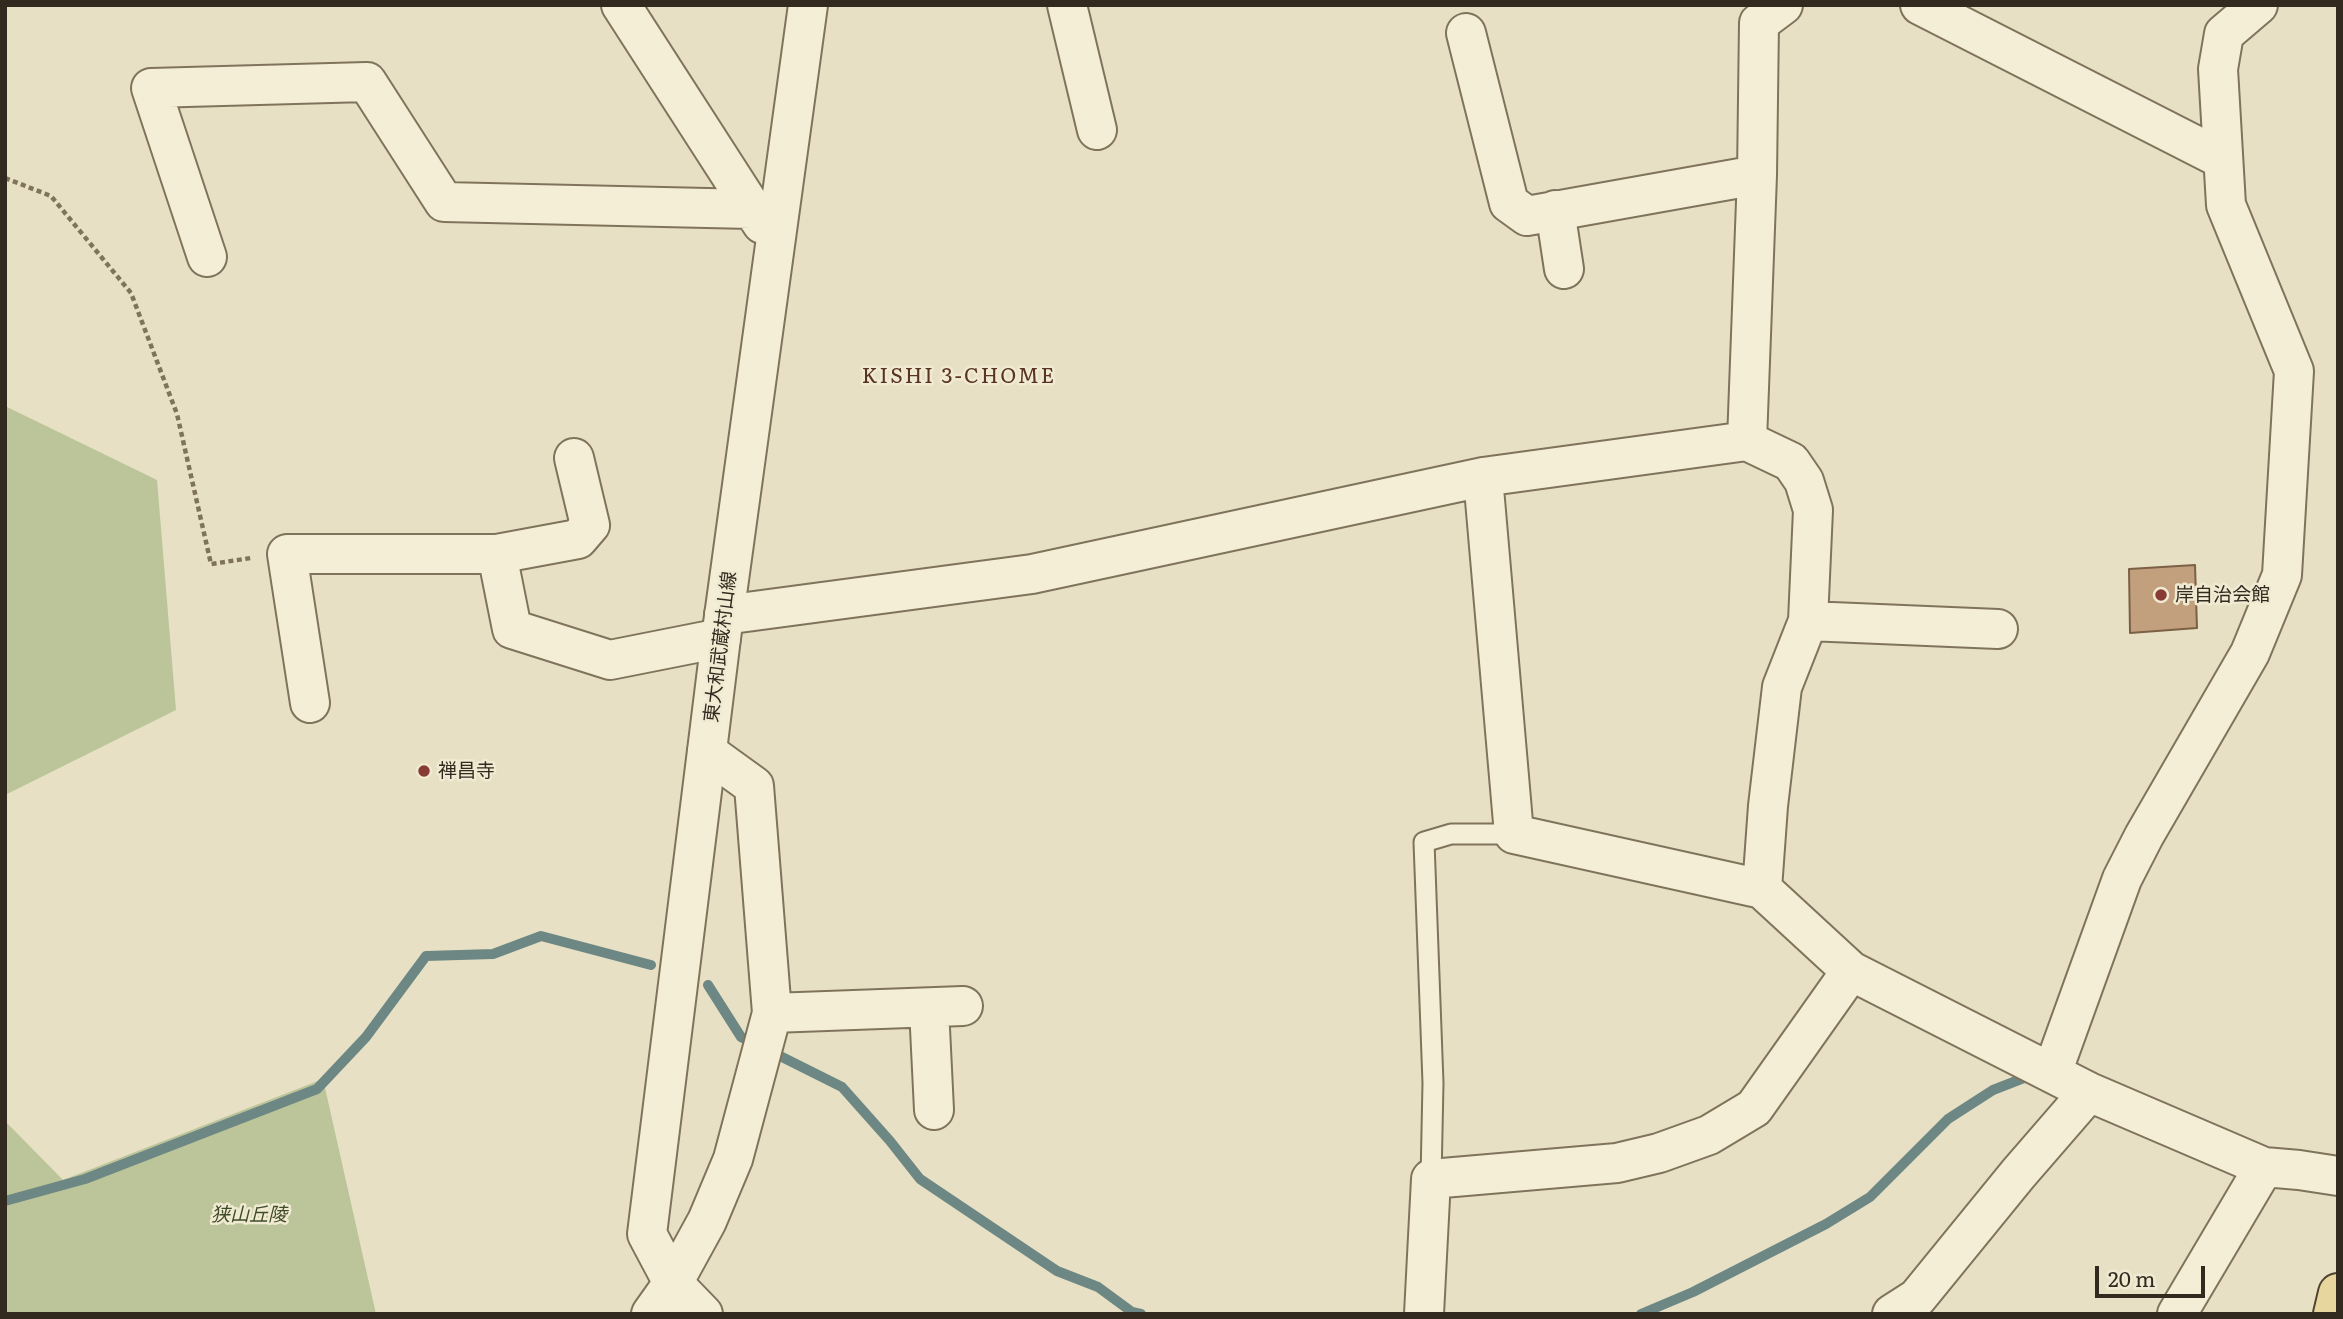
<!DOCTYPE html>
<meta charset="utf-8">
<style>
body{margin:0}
#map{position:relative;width:2343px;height:1319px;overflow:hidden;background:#e8e0c4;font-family:Literata,serif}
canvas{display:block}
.frame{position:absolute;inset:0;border:7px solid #322a1f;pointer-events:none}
.scale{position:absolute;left:2095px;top:1266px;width:110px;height:32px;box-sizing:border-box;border:4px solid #322a1f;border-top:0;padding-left:9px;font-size:21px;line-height:24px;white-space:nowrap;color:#322a1f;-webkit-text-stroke:5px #f0ead2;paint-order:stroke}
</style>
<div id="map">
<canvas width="2343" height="1319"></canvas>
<div class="frame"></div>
<div class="scale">20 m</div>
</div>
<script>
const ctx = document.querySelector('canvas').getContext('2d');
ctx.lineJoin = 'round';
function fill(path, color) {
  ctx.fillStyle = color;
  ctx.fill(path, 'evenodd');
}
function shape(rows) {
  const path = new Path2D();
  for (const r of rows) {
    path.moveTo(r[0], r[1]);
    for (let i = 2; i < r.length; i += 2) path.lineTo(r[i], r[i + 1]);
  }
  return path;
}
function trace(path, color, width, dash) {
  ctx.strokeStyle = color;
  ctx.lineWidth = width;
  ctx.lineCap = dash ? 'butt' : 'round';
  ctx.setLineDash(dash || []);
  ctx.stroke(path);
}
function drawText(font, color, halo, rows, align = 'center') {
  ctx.font = font + ' Literata,"Noto Sans JP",serif';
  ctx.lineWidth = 5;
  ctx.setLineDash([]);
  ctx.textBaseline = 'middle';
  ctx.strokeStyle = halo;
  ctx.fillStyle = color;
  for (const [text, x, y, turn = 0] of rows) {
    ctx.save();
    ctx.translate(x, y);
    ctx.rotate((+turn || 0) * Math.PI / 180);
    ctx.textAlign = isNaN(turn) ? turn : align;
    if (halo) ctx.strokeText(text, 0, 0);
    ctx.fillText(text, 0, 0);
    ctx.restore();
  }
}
fill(shape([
 [5,406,157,480,176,710,5,795],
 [323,1079,376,1314,5,1314,5,1121,63,1180]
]), '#bbc599');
trace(shape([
 [708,985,741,1037,755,1044],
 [770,1051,842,1087,890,1141,920,1179,1057,1271,1098,1287,1132,1312,1141,1314],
 [5,1201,85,1179,317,1089,366,1037,426,956,493,954,541,936,651,965],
 [1641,1314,1693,1292,1826,1224,1870,1197,1948,1119,1993,1090,2029,1076]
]), '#6d8884', 10);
const building = shape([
 [2195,565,2197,628,2130,633,2129,569,2195,565]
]);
fill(building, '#c2a07e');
trace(building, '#7c6045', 2);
const service = shape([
 [1431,1179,1433,1083,1424,842,1451,834,1514,834]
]);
const minor = shape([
 [621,5,762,224],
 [1067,5,1097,130],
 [1920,5,2222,159],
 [1466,33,1509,203,1527,216,1757,175],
 [1555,210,1564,269],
 [207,257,151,88,367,82,444,202,751,209],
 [1747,441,1757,175,1759,23,1783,5],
 [1483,477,1514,834,1762,889,1851,971,2089,1092,2264,1167,2299,1170,2338,1176],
 [497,554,578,539,590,525,574,458],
 [724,615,1032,574,1483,477,1747,441,1791,462,1804,481,1813,510,1808,621,1782,687,1768,806,1762,889],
 [1808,621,1998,629],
 [310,703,287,554,497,554,512,629,610,660,721,638],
 [929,1008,934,1110],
 [772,1013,963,1006],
 [2052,1073,2122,879,2144,836,2250,653,2282,575,2294,371,2226,205,2218,69,2224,34,2258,5],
 [673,1283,703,1314],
 [651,1314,673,1283,707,1221,733,1159,772,1013,754,786,707,752],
 [1424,1314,1431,1179,1617,1163,1659,1153,1709,1135,1754,1108,1851,971],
 [1892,1314,1917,1298,2018,1174,2089,1092],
 [2177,1314,2264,1167]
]);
const tertiary = shape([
 [673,1283,647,1234,721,638,808,5]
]);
const primary = shape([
 [2333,1314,2338,1293]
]);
trace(service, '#80735c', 23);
trace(minor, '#80735c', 42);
trace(tertiary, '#80735c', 42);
trace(primary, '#4e4130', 42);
trace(shape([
 [5,178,51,196,131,293,177,414,211,564,251,558]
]), '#80735c', 4.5, [5, 3.5]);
trace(service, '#f4eed6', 19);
trace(minor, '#f4eed6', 38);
trace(tertiary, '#f4eed6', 38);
trace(primary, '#e7d79f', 38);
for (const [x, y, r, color] of [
 [2161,595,7,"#883b34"],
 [424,771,7,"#883b34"]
]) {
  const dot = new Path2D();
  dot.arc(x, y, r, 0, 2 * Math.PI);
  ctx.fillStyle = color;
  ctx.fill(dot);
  trace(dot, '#f0ead2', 2.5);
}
drawText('19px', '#322a1f', '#f0ead2', [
 ["岸自治会館",2175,595],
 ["禅昌寺",438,771]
], 'left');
drawText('19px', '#322a1f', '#f0ead2', [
 ["東大和武蔵村山線",721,647,-83]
]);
drawText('italic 19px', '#3f4c28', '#f0ead2', [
 ["狭山丘陵",249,1215]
]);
ctx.letterSpacing = '2px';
drawText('21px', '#593323', '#f0ead2', [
 ["KISHI 3-CHOME",959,377]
]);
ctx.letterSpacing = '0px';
</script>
